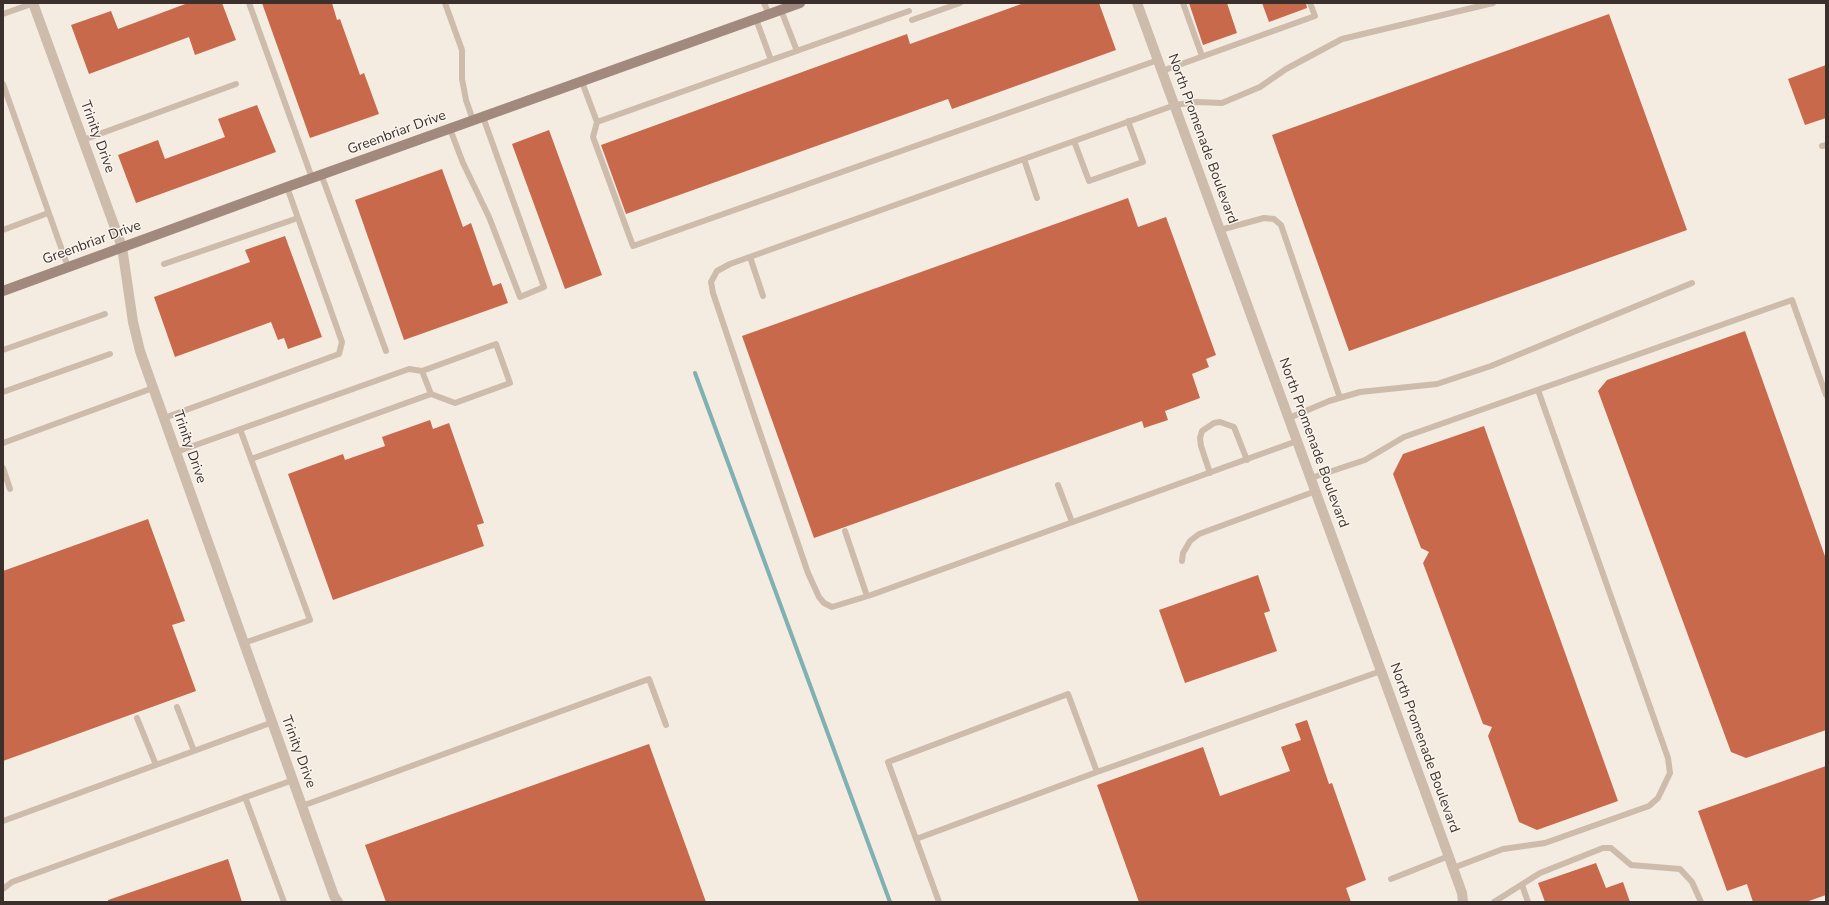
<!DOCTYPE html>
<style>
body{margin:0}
#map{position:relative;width:1829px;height:905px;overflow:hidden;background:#f4ebe1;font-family:"Nunito Sans",sans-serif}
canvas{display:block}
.frame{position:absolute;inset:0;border:4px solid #3b302b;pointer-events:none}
</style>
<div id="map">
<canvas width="1829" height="905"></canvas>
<div class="frame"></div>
</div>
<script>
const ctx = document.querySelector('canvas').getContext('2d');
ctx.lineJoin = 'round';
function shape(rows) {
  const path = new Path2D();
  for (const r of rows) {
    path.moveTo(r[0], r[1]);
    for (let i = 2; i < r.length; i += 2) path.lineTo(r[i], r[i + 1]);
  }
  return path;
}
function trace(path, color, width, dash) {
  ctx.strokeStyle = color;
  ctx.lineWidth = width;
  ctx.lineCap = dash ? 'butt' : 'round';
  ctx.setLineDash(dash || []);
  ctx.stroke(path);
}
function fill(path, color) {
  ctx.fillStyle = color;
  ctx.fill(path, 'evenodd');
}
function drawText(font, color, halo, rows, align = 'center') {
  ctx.font = font + ' "Nunito Sans",sans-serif';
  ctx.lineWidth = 3;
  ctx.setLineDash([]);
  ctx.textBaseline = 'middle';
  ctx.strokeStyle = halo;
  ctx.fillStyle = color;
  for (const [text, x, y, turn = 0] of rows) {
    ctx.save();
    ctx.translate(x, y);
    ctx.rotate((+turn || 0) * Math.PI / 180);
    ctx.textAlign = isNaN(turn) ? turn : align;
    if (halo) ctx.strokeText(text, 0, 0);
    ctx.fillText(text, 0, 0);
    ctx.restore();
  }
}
trace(shape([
 [695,373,890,902]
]), '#7fb0b2', 4);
fill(shape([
 [188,3,222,3,236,40,195,55,189,37,89,74,71,25,111,11,118,29],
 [262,3,332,3,337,20,340,19,360,75,364,73,379,114,310,138],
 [1024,3,1099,3,1116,50,952,109,948,99,626,214,601,145,907,34,910,44],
 [1189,3,1227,3,1237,33,1203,45],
 [1262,3,1306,3,1307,8,1269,22],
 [1609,14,1687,230,1349,351,1272,135],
 [1826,65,1826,118,1805,125,1788,79],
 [257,105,276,152,136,203,118,155,158,140,165,159,225,137,218,119],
 [549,130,602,275,565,289,512,144],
 [442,169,463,227,471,223,493,286,501,283,508,303,404,340,355,200],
 [1128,198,1138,227,1166,217,1216,355,1206,359,1209,367,1192,374,1200,398,1165,411,1168,420,1144,428,1142,421,814,538,742,336],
 [285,236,322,337,288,349,284,338,278,340,271,322,175,357,154,297,250,262,245,250],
 [1745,331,1826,559,1826,730,1746,758,1731,752,1598,391,1607,380],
 [430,420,433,429,449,423,484,523,477,525,484,546,333,600,288,474,343,454,345,460,385,446,382,437],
 [1484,426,1618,801,1537,830,1519,822,1488,736,1492,727,1483,724,1423,563,1429,552,1421,548,1393,474,1403,454],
 [148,519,185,621,172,625,196,691,3,761,3,571],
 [1258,575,1270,611,1264,613,1277,651,1185,683,1159,610],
 [1307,720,1329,784,1332,783,1366,880,1346,888,1351,902,1139,902,1097,785,1203,747,1220,796,1290,771,1281,747,1301,740,1295,724],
 [649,744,706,902,386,902,365,845],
 [1826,766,1826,895,1806,902,1753,902,1747,884,1727,891,1698,811],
 [228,859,242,902,108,902,108,900],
 [1596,863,1606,888,1623,882,1630,902,1545,902,1538,883]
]), '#c8694b');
trace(shape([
 [249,3,312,178],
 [445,3,462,50,462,79,466,100,473,120],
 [764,3,769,14],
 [1183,3,1202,56],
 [781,10,797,51],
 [3,14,34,3],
 [756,19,771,60],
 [912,20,960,3],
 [1162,71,1315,16,1310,3],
 [582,82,597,122,593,137,633,246,1158,60],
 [3,84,68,267],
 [597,122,909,11],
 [450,129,463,163,489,217,520,297,544,287,483,117],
 [83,140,236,84],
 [1074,141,1089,181,1143,162,1128,121],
 [1822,146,1826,145],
 [1024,159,1037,198],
 [321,174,386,351],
 [3,230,48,213],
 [1220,230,1264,218,1274,219,1281,225,1340,398],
 [750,257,763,296],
 [164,264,298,218],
 [3,350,105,314],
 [422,371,431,394],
 [3,392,110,354],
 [164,418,339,354,342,342,287,187],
 [1289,418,1329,401,1360,392,1437,384,1491,366,1692,283],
 [240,429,310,620,244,643],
 [1297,441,871,595,832,607,824,603,819,597,808,573,757,424,713,293,711,282,717,271,730,264,1175,105,1197,102,1222,103,1260,87,1286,69,1342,39,1493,3],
 [3,443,153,388],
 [176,452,409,369,422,371,496,344,510,383,455,403,431,394,251,459],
 [3,468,10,489],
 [1210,473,1201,446,1200,438,1202,431,1214,423,1220,422,1234,427,1247,460],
 [1311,478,1365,460,1404,437,1792,300,1826,395],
 [1058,485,1072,522],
 [845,531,867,596],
 [1182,561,1183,553,1190,541,1199,534,1316,491],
 [177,707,194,751],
 [137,718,156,765],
 [245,797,284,902],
 [302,806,649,679,666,725],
 [3,821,273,722],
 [916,839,1097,772],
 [1453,868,1503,849,1545,843,1649,806,1658,798,1670,773,1668,758,1538,390],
 [1391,879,1449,856],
 [1522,885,1528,902],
 [3,889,12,882,293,780],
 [939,902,888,762,1068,694,1097,772,1381,671],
 [1494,902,1540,873,1603,848,1611,848,1631,865,1680,869,1692,882,1701,902]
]), '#cdbbac', 6);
trace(shape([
 [33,3,122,247,133,322,140,351,334,896,338,902],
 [1137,3,1453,868,1462,893,1463,902]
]), '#cdbbac', 10);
trace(shape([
 [3,291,287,187,800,3]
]), '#a18a7d', 10);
drawText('14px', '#3b302b', '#fbf5ee', [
 ["Greenbriar Drive",397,133,-20],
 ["Trinity Drive",97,137,70],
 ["North Promenade Boulevard",1202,139,70],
 ["Greenbriar Drive",92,243,-20],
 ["North Promenade Boulevard",1313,443,70],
 ["Trinity Drive",189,447,71],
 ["North Promenade Boulevard",1424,748,70],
 ["Trinity Drive",298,752,70]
]);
</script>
